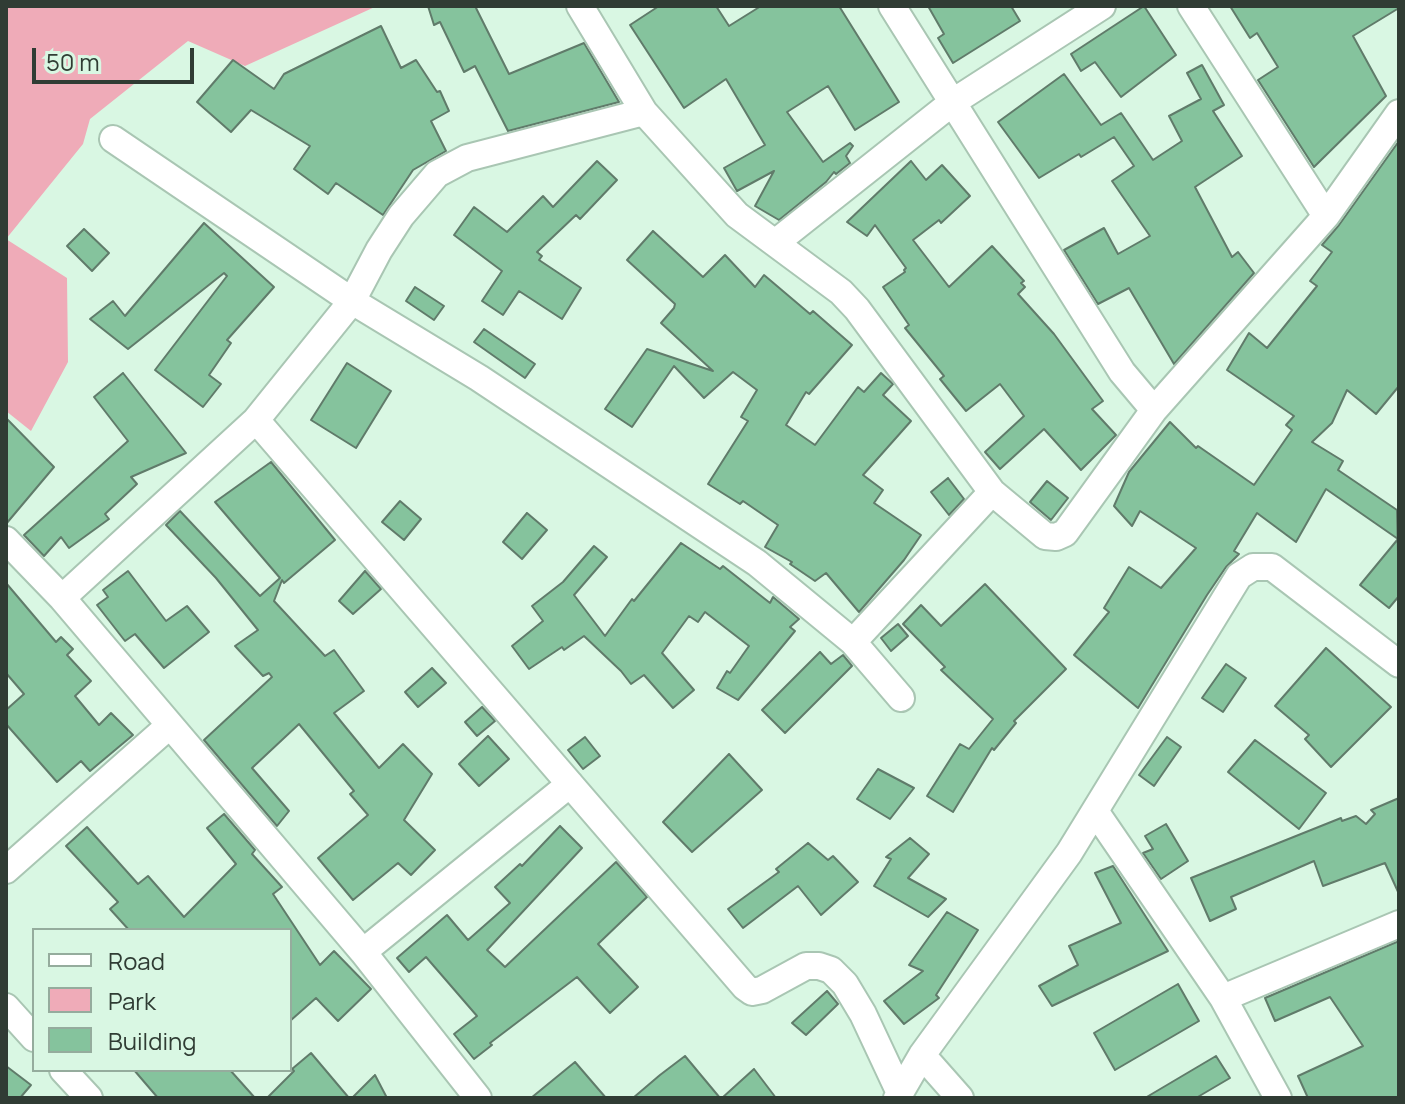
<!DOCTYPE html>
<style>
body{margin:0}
#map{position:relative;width:1405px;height:1104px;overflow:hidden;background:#d9f7e3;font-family:Manrope,sans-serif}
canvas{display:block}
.frame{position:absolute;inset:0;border:8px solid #303c34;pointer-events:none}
.legend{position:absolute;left:32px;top:928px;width:260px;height:144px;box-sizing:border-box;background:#d9f7e3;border:2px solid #95ac9d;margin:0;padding:10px 14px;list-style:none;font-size:24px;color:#303c34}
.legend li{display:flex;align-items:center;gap:16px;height:40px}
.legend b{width:40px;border:2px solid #95ac9d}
.scale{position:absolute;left:32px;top:48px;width:162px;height:36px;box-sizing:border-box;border:4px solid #303c34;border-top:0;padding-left:10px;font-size:24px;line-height:28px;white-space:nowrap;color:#303c34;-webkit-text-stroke:6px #d9f7e3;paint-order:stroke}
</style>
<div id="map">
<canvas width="1405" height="1104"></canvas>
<div class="frame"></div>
<ul class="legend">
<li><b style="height:10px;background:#fff"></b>Road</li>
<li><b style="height:22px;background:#efabb8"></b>Park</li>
<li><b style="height:22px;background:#85c39d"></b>Building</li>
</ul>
<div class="scale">50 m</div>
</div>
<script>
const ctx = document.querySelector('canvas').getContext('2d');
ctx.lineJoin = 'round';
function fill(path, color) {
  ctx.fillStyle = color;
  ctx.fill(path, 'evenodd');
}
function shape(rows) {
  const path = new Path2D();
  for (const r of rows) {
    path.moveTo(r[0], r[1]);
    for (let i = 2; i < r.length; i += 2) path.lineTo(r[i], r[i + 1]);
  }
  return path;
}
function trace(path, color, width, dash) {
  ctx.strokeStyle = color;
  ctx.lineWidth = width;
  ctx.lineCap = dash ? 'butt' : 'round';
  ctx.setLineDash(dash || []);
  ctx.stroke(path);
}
fill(shape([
 [6,6,377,6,245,66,188,41,90,119,83,144,6,239,67,278,68,362,31,431,6,411]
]), '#efabb8');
const building = shape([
 [428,6,479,6,476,8,509,74,584,43,619,102,508,131,475,66,464,72,440,22,434,25,428,6],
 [659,6,716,6,729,26,761,6,839,6,899,102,855,130,828,86,787,112,823,162,850,143,853,146,846,156,850,163,836,174,834,172,826,182,779,220,755,206,774,171,737,191,724,168,765,145,726,79,684,108,630,25,659,6],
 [928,6,1011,6,1020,21,953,63,938,38,944,34,928,6],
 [1144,6,1176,55,1121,97,1095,62,1081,71,1071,54,1144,6],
 [1230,6,1399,6,1399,8,1353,36,1386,96,1314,167,1258,80,1278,67,1257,33,1250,38,1230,6],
 [381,26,401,68,416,60,437,92,440,91,449,111,431,121,446,151,413,170,383,215,336,183,328,194,294,169,310,146,251,110,231,132,197,102,233,60,274,89,284,74,381,26],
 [1202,65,1224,105,1213,111,1242,156,1195,187,1232,257,1238,252,1254,273,1174,364,1129,288,1098,304,1064,250,1104,228,1118,254,1150,236,1112,181,1134,166,1114,137,1081,157,1079,154,1039,178,998,122,1064,74,1101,125,1121,113,1153,160,1182,141,1169,116,1201,99,1187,73,1202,65],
 [1399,141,1399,386,1376,414,1347,390,1332,423,1312,442,1343,461,1338,470,1397,510,1399,596,1389,608,1360,585,1398,539,1326,489,1296,542,1257,513,1234,551,1239,554,1226,567,1207,595,1138,708,1074,655,1109,612,1104,608,1129,567,1161,588,1196,548,1140,511,1132,526,1114,506,1129,472,1170,422,1196,448,1198,446,1254,485,1292,430,1286,425,1294,416,1227,370,1249,333,1267,348,1317,286,1310,281,1332,252,1322,245,1339,225,1399,141],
 [597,161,617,180,580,219,576,215,537,252,542,256,539,260,581,288,562,319,519,291,503,315,482,301,502,271,454,235,474,207,507,232,543,196,553,207,597,161],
 [911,161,926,180,942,165,970,196,941,223,939,220,913,240,949,287,992,246,1024,281,1021,283,1025,287,1018,294,1054,334,1103,401,1092,409,1116,435,1081,470,1044,429,1000,469,985,452,1024,416,1000,384,966,411,940,379,944,376,905,328,909,325,883,287,905,272,904,270,906,268,875,225,867,236,847,222,911,161],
 [204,223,274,287,227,340,231,343,209,375,221,384,203,407,155,370,227,276,224,273,128,349,90,319,113,301,125,316,204,223],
 [84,229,109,253,92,271,67,246,84,229],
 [653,231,703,277,725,255,755,287,764,275,810,314,813,311,852,345,809,394,806,392,786,425,815,445,858,387,864,392,881,373,893,384,883,395,911,421,863,475,883,490,874,503,921,535,904,560,859,612,826,573,815,581,790,564,792,562,765,547,778,525,743,501,740,504,708,484,748,421,741,417,757,390,733,372,704,398,674,366,632,427,605,409,647,349,713,371,661,323,674,308,675,304,627,260,653,231],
 [415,287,444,306,434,320,406,301,415,287],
 [484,329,535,364,525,378,474,342,484,329],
 [347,363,391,391,356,448,311,420,347,363],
 [123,373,186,453,131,477,137,484,105,514,109,519,69,548,61,537,44,556,24,535,128,441,94,397,123,373],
 [6,418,54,467,6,524,6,418],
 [271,462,335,540,284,583,282,580,274,601,325,656,334,650,364,691,334,713,379,768,403,744,432,774,404,820,435,850,411,875,398,863,353,900,318,858,368,815,350,794,354,791,299,724,252,768,289,811,277,826,204,740,272,677,269,673,263,676,235,646,258,630,216,578,166,525,180,511,260,596,280,578,215,502,271,462],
 [948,478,964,499,949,515,931,492,948,478],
 [1047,481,1068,498,1051,520,1030,502,1047,481],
 [400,501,421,519,404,540,382,522,400,501],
 [527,513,547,530,522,559,503,542,527,513],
 [681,543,720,569,723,566,770,603,773,597,799,619,790,627,795,631,738,700,717,688,727,671,730,673,749,646,705,612,698,622,689,616,662,653,694,690,673,708,644,675,631,684,621,671,584,636,564,650,562,647,529,669,512,646,543,621,532,606,563,582,594,546,607,557,574,595,605,636,632,599,634,601,681,543],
 [128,571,166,621,187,606,209,632,164,668,135,634,125,641,97,605,108,597,103,590,128,571],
 [365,571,381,589,353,614,339,601,365,571],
 [6,583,56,642,61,637,73,649,67,655,91,681,75,696,99,725,111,713,133,735,90,771,81,761,57,782,6,724,6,710,24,694,6,673,6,583],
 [985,584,1066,669,1014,721,1016,723,994,750,992,748,953,812,927,796,960,744,969,749,993,719,941,670,945,667,903,624,921,605,941,626,985,584],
 [898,624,908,636,891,651,881,638,898,624],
 [1326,648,1391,707,1331,767,1305,739,1309,735,1275,706,1326,648],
 [820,652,831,664,843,655,852,666,785,733,762,710,820,652],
 [1226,664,1246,678,1223,712,1202,698,1226,664],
 [432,668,446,683,418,707,405,692,432,668],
 [482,707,495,721,477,736,465,722,482,707],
 [488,736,509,759,479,786,459,764,488,736],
 [585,737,600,756,583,769,568,750,585,737],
 [1167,737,1181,747,1154,786,1139,775,1167,737],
 [1255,740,1326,793,1299,829,1228,772,1255,740],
 [729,754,762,790,692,852,663,822,729,754],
 [878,769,914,788,890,819,857,799,878,769],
 [1399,798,1399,894,1385,863,1323,886,1314,861,1231,897,1236,909,1210,921,1191,878,1341,818,1342,821,1356,816,1366,824,1375,814,1371,810,1399,798],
 [224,814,255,850,252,854,282,887,273,894,320,965,334,951,371,989,338,1021,316,998,290,1021,290,930,129,930,110,909,118,902,66,846,87,827,138,884,148,876,184,917,236,864,207,828,224,814],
 [1166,824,1188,861,1161,879,1143,853,1153,849,1145,836,1166,824],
 [560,826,582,848,487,950,505,967,616,862,647,897,598,944,638,987,610,1013,577,977,490,1043,492,1045,474,1059,454,1034,477,1016,426,957,409,972,397,958,447,915,468,940,510,903,495,887,520,864,522,866,560,826],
 [910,838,929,854,908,878,946,899,928,917,874,886,891,859,886,857,910,838],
 [808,843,828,860,833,856,858,882,821,915,798,886,743,928,728,909,779,872,776,869,808,843],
 [1113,866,1168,951,1052,1006,1039,986,1078,965,1069,946,1121,923,1095,873,1113,866],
 [947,912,978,930,936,995,939,998,904,1024,884,1001,923,971,909,965,947,912],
 [1399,941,1399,1098,1308,1098,1298,1076,1363,1046,1330,997,1275,1021,1265,998,1399,941],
 [1178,984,1199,1021,1115,1070,1094,1033,1178,984],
 [827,991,838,1004,806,1035,792,1023,827,991],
 [311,1053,349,1098,267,1098,294,1071,292,1069,311,1053],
 [685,1056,720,1098,633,1098,660,1075,685,1056],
 [1216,1056,1230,1078,1196,1098,1145,1098,1216,1056],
 [575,1062,606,1098,531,1098,575,1062],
 [6,1066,31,1085,20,1098,6,1098,6,1066],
 [754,1069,776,1098,722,1098,754,1069],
 [134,1070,230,1070,255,1098,158,1098,134,1070],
 [375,1075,387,1098,352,1098,375,1075]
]);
fill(building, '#85c39d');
trace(building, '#607b6a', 2);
const minor = shape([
 [580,6,644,112,737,215,841,292,857,309,992,492,1045,536,1056,537,1065,533,1154,410,1326,216,1399,113],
 [892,6,1122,372,1154,410],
 [1191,6,1326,216],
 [113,139,352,301,479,378,757,563,853,642,901,698],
 [775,243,953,102,1102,6],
 [256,420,745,987,752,992,762,990,806,966,819,966,831,970,845,984,863,1014,900,1093],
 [6,540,62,598,363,952,478,1098],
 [62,598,256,420,352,301,379,250,401,216,437,174,467,158,644,112],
 [853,642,992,492],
 [1095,811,1223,998,1278,1098],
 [6,870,170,725],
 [363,952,570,784],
 [1223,998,1399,924],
 [6,1007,34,1038],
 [922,1055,960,1098],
 [63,1070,89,1098],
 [897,1098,922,1055,1069,853,1239,576,1253,567,1272,567,1399,664]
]);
trace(minor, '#a9c6b3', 30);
trace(minor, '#fff', 26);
</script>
